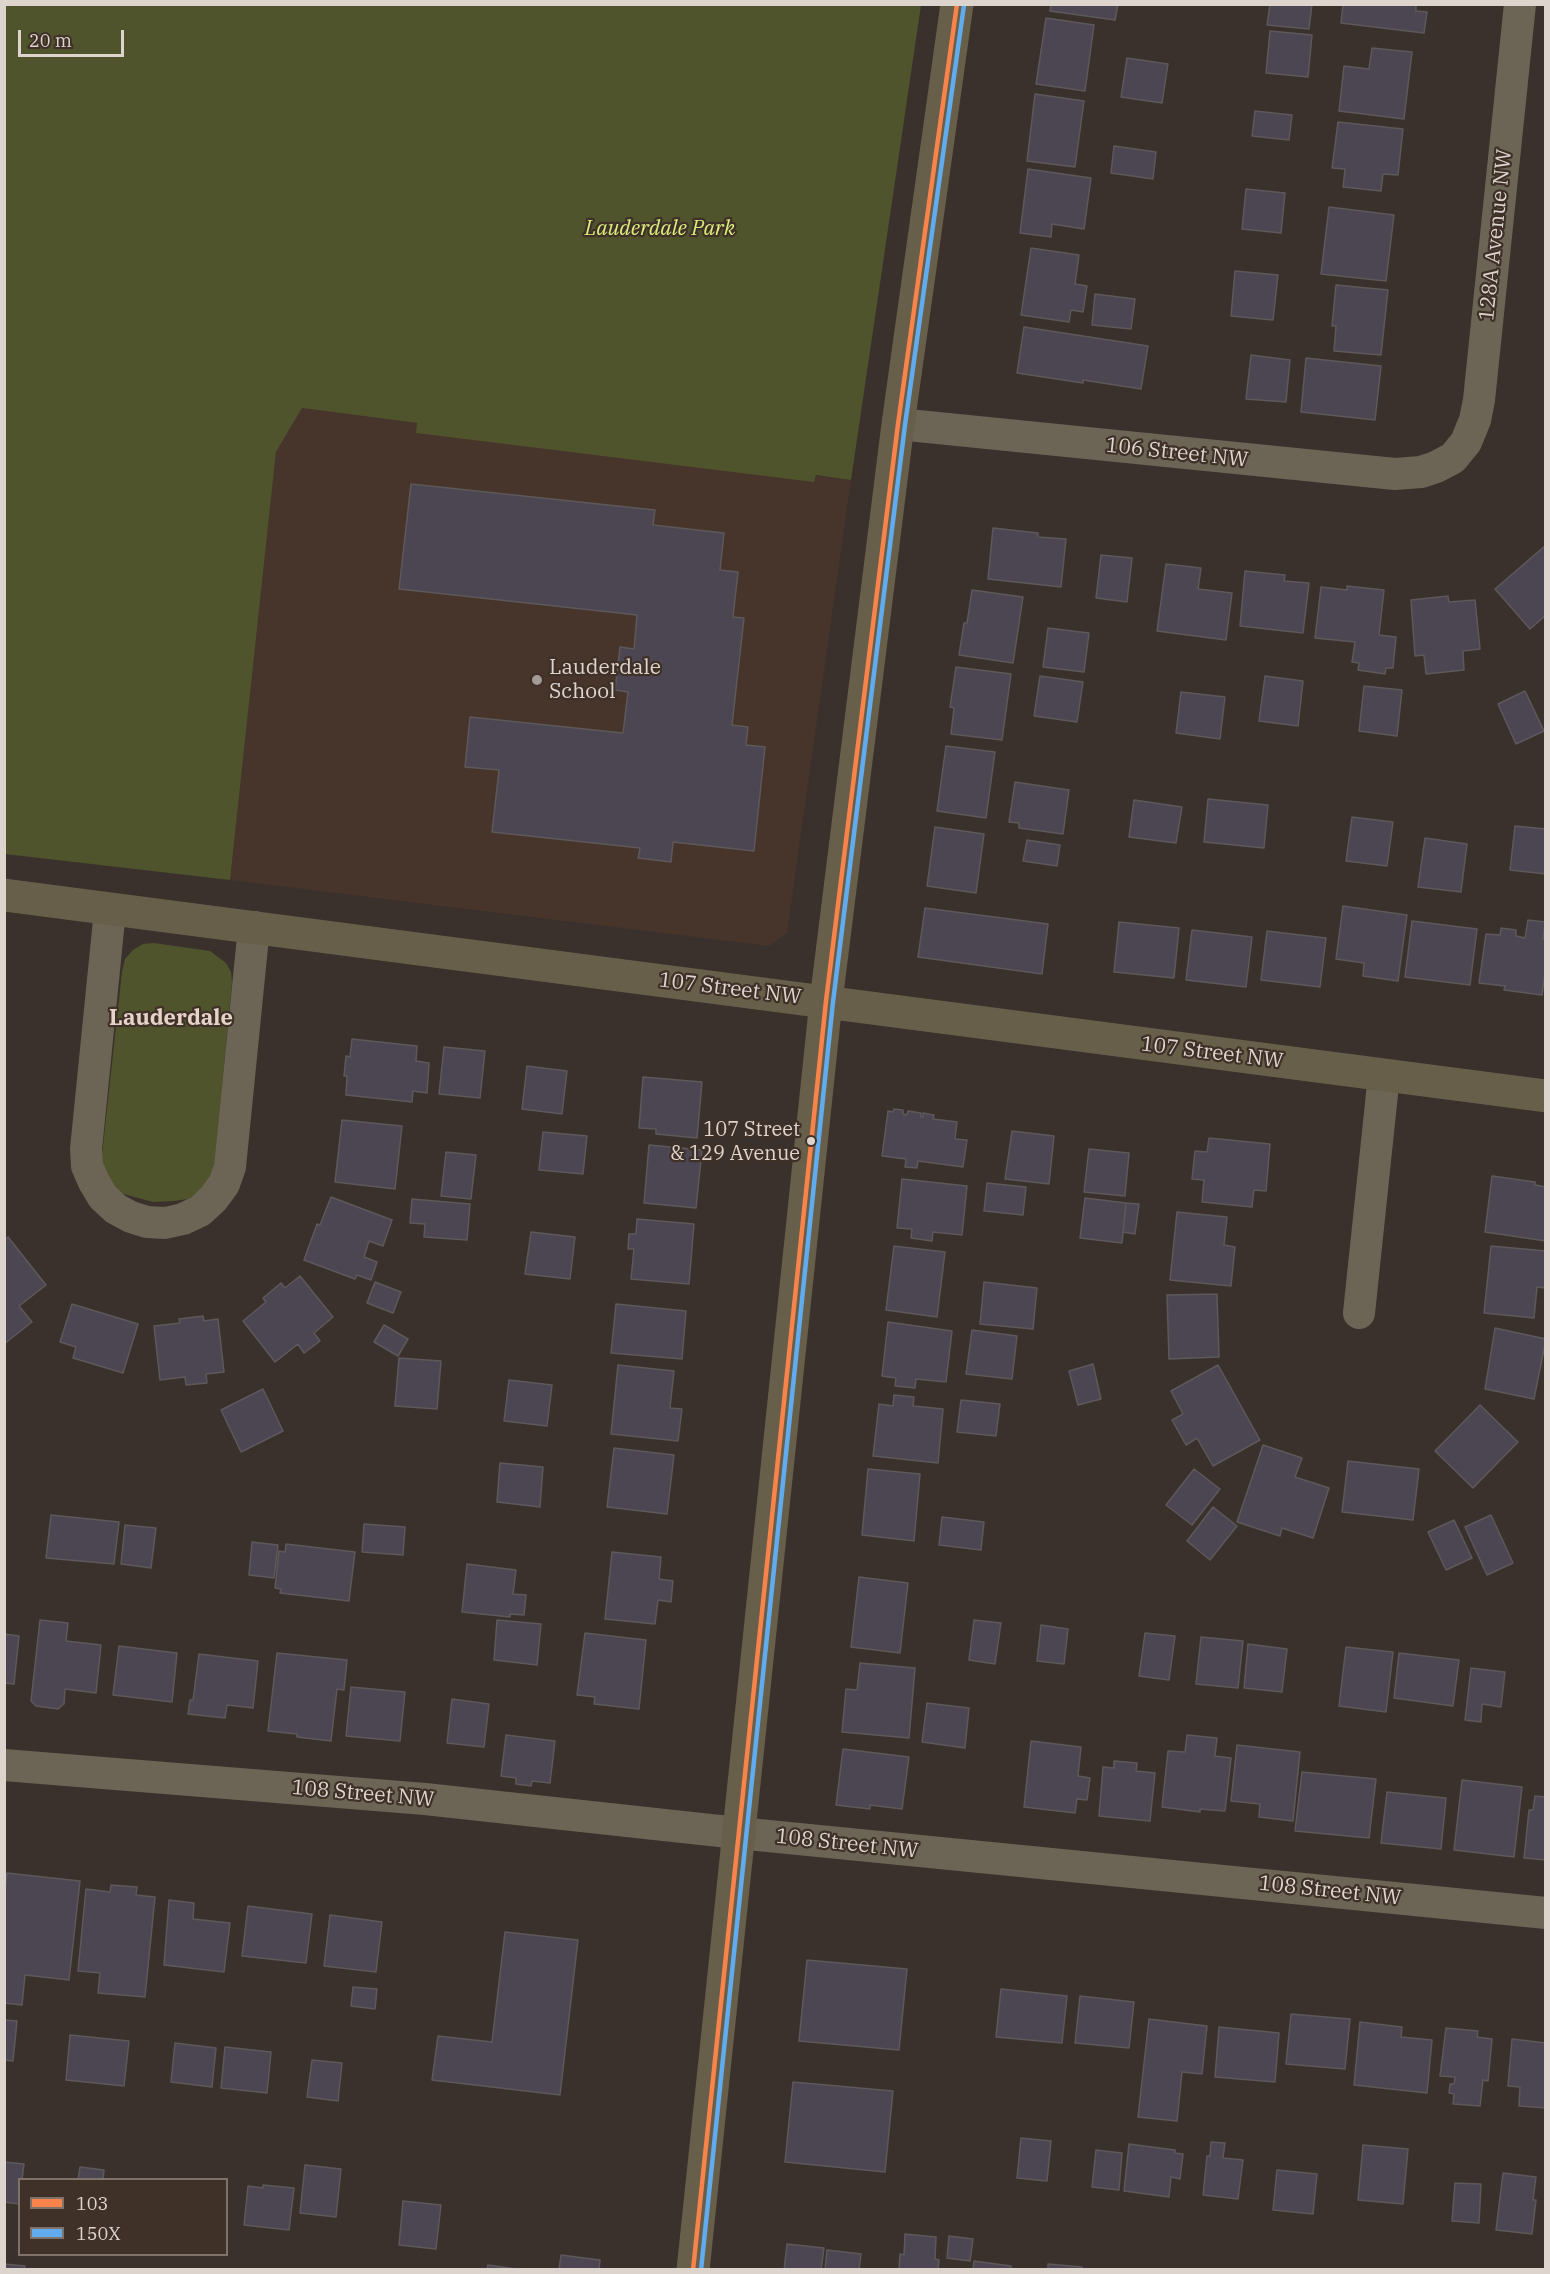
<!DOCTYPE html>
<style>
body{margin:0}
#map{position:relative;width:1550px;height:2274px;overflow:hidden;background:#3a312d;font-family:"IBM Plex Serif",serif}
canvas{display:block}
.frame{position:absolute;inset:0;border:6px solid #ddd4ce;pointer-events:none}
.legend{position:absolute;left:18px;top:2178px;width:210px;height:78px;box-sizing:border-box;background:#3f3028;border:2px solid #7e726a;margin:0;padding:8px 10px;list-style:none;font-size:18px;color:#ddd4ce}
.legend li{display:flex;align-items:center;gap:12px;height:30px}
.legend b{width:30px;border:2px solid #7e726a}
.scale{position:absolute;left:18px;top:30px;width:106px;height:27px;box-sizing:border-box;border:3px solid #ddd4ce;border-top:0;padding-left:8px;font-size:18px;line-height:21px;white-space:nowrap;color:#ddd4ce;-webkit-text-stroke:4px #3f3028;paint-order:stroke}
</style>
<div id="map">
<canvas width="1550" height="2274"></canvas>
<div class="frame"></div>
<ul class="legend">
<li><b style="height:8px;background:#f8844c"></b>103</li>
<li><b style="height:8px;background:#60acee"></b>150X</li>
</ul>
<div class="scale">20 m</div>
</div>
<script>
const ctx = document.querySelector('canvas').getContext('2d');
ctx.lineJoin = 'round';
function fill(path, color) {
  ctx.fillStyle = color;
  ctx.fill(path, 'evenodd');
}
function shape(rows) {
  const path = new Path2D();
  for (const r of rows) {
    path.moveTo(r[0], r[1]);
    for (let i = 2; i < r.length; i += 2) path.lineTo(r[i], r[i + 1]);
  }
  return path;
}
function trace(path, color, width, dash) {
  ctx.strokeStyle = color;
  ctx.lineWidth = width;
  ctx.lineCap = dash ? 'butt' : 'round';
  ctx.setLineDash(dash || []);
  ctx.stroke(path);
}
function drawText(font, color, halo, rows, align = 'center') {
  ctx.font = font + ' "IBM Plex Serif",serif';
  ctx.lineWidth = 4.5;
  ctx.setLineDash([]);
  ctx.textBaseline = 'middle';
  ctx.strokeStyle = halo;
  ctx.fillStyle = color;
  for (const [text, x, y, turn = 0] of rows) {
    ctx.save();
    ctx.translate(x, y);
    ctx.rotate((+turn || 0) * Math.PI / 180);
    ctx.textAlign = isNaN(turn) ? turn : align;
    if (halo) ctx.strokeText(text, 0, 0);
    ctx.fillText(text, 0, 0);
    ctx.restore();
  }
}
fill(shape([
 [302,408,851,480,787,933,769,946,230,880,276,452]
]), '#47342a');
fill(shape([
 [5,4,921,5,851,480,816,475,814,482,416,433,417,423,302,408,276,452,230,880,5,854],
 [154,943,210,951,226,963,231,972,232,982,214,1171,200,1193,188,1199,174,1201,153,1202,124,1194,113,1187,101,1164,122,972,125,959,133,950,143,944]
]), '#4f542c');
const building = shape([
 [1051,4,1118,4,1115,20,1050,11,1051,4],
 [1270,4,1312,4,1309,29,1267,25,1270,4],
 [1343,4,1416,4,1416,11,1427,12,1424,33,1341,23,1343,4],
 [1046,18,1094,25,1085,91,1036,84,1046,18],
 [1270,31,1312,35,1308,77,1266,73,1270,31],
 [1372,48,1412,52,1404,119,1339,111,1344,66,1369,69,1372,48],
 [1127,58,1168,64,1162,103,1121,97,1127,58],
 [1035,94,1084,101,1075,167,1027,161,1035,94],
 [1255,111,1292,115,1289,140,1252,136,1255,111],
 [1338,122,1403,129,1398,175,1383,174,1381,191,1343,187,1345,169,1332,168,1338,122],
 [1114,146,1156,152,1153,179,1111,173,1114,146],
 [1028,169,1091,178,1084,229,1052,224,1051,237,1020,233,1028,169],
 [1246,189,1285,193,1281,233,1242,229,1246,189],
 [1329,207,1394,215,1386,281,1321,274,1329,207],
 [1031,248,1079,255,1075,284,1087,286,1083,312,1071,310,1069,322,1021,315,1031,248],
 [1235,271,1278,275,1273,320,1231,316,1235,271],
 [1336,285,1388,290,1381,355,1334,351,1336,326,1332,326,1336,285],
 [1095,294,1135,299,1131,329,1092,325,1095,294],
 [1024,327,1148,346,1141,389,1083,380,1083,383,1017,373,1024,327],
 [1251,355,1290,360,1286,402,1246,399,1251,355],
 [1306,358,1381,366,1375,420,1301,412,1306,358],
 [411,484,655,510,653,525,724,533,720,570,738,572,733,617,744,618,732,725,748,727,746,745,765,747,754,851,673,842,671,862,638,858,640,848,492,832,499,770,465,767,470,717,623,733,628,692,615,690,620,647,634,649,637,615,399,589,411,484],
 [993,528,1038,533,1038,537,1066,539,1061,587,988,579,993,528],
 [1546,545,1546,615,1530,629,1495,589,1546,545],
 [1101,555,1132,558,1127,602,1096,598,1101,555],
 [1166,564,1201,568,1198,589,1232,593,1226,640,1157,631,1166,564],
 [1245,571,1285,575,1284,581,1309,583,1303,633,1240,626,1245,571],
 [1347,586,1384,590,1379,635,1396,637,1393,668,1386,668,1385,674,1358,670,1359,663,1352,662,1355,642,1315,638,1321,587,1347,590,1347,586],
 [972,590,1023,597,1013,663,959,655,964,623,967,623,972,590],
 [1448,596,1449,602,1475,600,1480,649,1463,651,1464,670,1426,674,1424,655,1415,656,1411,600,1448,596],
 [1048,628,1089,633,1084,672,1043,667,1048,628],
 [956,667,1011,674,1002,740,951,734,954,708,950,707,956,667],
 [1040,676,1083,682,1077,722,1034,716,1040,676],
 [1265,676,1303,681,1298,726,1259,721,1265,676],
 [1364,686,1402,690,1397,736,1359,731,1364,686],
 [1525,691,1544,731,1516,744,1498,704,1525,691],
 [1181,692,1225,697,1220,739,1176,733,1181,692],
 [946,746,995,752,986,818,937,811,946,746],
 [1015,782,1069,790,1063,834,1019,828,1019,823,1009,822,1015,782],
 [1208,799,1268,805,1264,848,1204,842,1208,799],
 [1134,800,1182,807,1176,843,1129,837,1134,800],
 [1352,817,1393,822,1387,866,1346,861,1352,817],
 [1515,826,1546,829,1546,874,1510,870,1515,826],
 [935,827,984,834,976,893,927,886,935,827],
 [1425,838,1467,844,1461,892,1418,887,1425,838],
 [1027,840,1060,845,1057,866,1023,861,1027,840],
 [1343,906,1407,915,1398,981,1363,976,1364,963,1336,959,1343,906],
 [925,908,1048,924,1042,974,918,957,925,908],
 [1528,920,1545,922,1543,939,1546,940,1546,967,1542,995,1504,990,1505,986,1479,983,1486,934,1500,935,1501,928,1516,930,1516,936,1525,938,1528,920],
 [1412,921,1477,929,1470,985,1405,977,1412,921],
 [1119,922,1179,928,1174,978,1114,972,1119,922],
 [1192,930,1252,937,1246,987,1186,980,1192,930],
 [1267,931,1326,938,1320,987,1261,980,1267,931],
 [352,1039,417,1046,416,1061,429,1063,427,1093,413,1091,412,1102,346,1095,347,1076,344,1076,346,1056,350,1057,352,1039],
 [444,1047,485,1051,480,1098,439,1094,444,1047],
 [527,1066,567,1071,562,1114,522,1109,527,1066],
 [643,1077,702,1082,697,1138,656,1134,656,1129,639,1128,643,1077],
 [894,1109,903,1110,903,1114,907,1115,908,1111,921,1113,921,1117,923,1117,923,1113,934,1115,933,1119,957,1122,955,1139,967,1140,963,1167,918,1161,917,1168,905,1167,906,1159,882,1156,888,1111,893,1112,894,1109],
 [342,1120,402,1126,395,1189,335,1182,342,1120],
 [1012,1131,1054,1136,1049,1184,1005,1179,1012,1131],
 [543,1132,587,1136,583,1174,539,1170,543,1132],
 [1209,1138,1270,1144,1266,1191,1254,1190,1252,1207,1202,1202,1204,1180,1192,1179,1195,1151,1207,1152,1209,1138],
 [649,1145,702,1150,696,1208,644,1203,649,1145],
 [1089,1149,1129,1153,1125,1196,1084,1192,1089,1149],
 [446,1152,476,1155,471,1199,441,1196,446,1152],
 [1492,1176,1535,1182,1535,1185,1546,1187,1546,1241,1485,1232,1492,1176],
 [902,1179,967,1186,962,1235,933,1232,932,1241,911,1238,912,1229,897,1228,902,1179],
 [987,1183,1026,1187,1023,1215,984,1211,987,1183],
 [331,1197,392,1220,383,1246,369,1241,364,1257,377,1262,371,1280,357,1275,355,1279,304,1260,317,1224,320,1225,331,1197],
 [1085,1198,1126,1203,1122,1243,1080,1238,1085,1198],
 [412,1199,470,1204,467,1240,424,1237,425,1224,410,1223,412,1199],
 [1126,1203,1139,1204,1135,1234,1123,1232,1126,1203],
 [1177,1212,1227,1217,1224,1245,1235,1247,1231,1286,1170,1280,1177,1212],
 [637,1219,694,1224,689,1284,631,1279,634,1249,628,1249,629,1234,636,1234,637,1219],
 [531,1232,575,1237,570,1279,525,1274,531,1232],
 [8,1237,46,1285,19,1306,32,1322,4,1344,4,1240,8,1237],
 [894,1246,945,1252,937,1317,886,1310,894,1246],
 [1491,1246,1546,1251,1546,1288,1537,1287,1534,1318,1484,1313,1491,1246],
 [300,1276,333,1317,314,1333,320,1341,304,1353,298,1344,275,1362,243,1321,266,1302,263,1298,281,1283,285,1288,300,1276],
 [375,1282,401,1292,393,1313,367,1303,375,1282],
 [984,1282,1037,1288,1033,1329,980,1324,984,1282],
 [1217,1294,1219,1357,1169,1359,1167,1295,1217,1294],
 [72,1304,138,1324,123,1373,73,1358,76,1347,60,1342,72,1304],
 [616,1304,686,1311,682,1359,611,1353,616,1304],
 [203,1316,204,1321,218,1319,224,1372,206,1374,207,1383,186,1385,185,1377,160,1380,154,1326,180,1323,179,1319,203,1316],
 [888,1322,952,1331,946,1382,916,1379,915,1388,895,1386,896,1378,882,1376,888,1322],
 [384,1325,408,1339,398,1356,374,1342,384,1325],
 [1495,1328,1546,1339,1534,1399,1485,1389,1495,1328],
 [972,1330,1017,1336,1012,1379,966,1374,972,1330],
 [399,1358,441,1361,437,1409,395,1406,399,1358],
 [1093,1364,1101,1399,1078,1405,1069,1371,1093,1364],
 [618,1365,674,1371,670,1408,682,1409,678,1441,611,1434,618,1365],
 [1218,1365,1260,1440,1213,1466,1197,1438,1186,1445,1172,1420,1183,1414,1171,1391,1218,1365],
 [509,1380,552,1385,547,1426,504,1421,509,1380],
 [263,1389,283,1431,241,1452,221,1410,263,1389],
 [894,1395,914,1397,913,1406,943,1409,938,1463,873,1456,879,1404,893,1406,894,1395],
 [961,1400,1000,1404,996,1436,957,1432,961,1400],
 [1480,1405,1518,1442,1473,1488,1435,1451,1480,1405],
 [1263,1445,1302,1458,1295,1477,1329,1488,1313,1538,1282,1528,1280,1536,1237,1522,1263,1445],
 [614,1448,674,1455,667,1514,607,1507,614,1448],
 [1348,1461,1419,1469,1413,1520,1342,1512,1348,1461],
 [500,1463,543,1467,540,1507,497,1502,500,1463],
 [868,1469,920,1474,914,1541,862,1535,868,1469],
 [1194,1469,1220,1489,1192,1525,1166,1505,1194,1469],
 [1213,1507,1237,1526,1210,1560,1187,1541,1213,1507],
 [51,1515,119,1522,114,1564,46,1558,51,1515],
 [1491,1515,1513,1563,1487,1575,1465,1527,1491,1515],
 [942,1517,984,1522,981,1550,939,1545,942,1517],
 [1454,1520,1472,1558,1446,1570,1428,1532,1454,1520],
 [364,1524,405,1527,403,1555,362,1552,364,1524],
 [125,1525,156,1528,151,1568,121,1564,125,1525],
 [252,1542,278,1545,274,1578,249,1575,252,1542],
 [286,1544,355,1552,349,1601,280,1593,281,1589,275,1588,279,1551,285,1552,286,1544],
 [612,1552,661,1557,659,1579,673,1581,671,1602,658,1600,655,1624,605,1619,612,1552],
 [467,1564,516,1570,513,1594,526,1595,524,1615,510,1614,510,1617,462,1612,467,1564],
 [859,1577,908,1583,900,1653,851,1647,859,1577],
 [40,1620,68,1623,66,1641,101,1645,96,1693,65,1689,64,1704,58,1709,36,1706,31,1701,40,1620],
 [497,1620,541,1624,537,1665,494,1660,497,1620],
 [974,1620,1001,1623,995,1664,969,1660,974,1620],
 [1041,1625,1068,1629,1064,1664,1037,1661,1041,1625],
 [585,1633,646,1640,639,1709,594,1704,595,1697,577,1695,585,1633],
 [1145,1633,1175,1636,1169,1680,1139,1676,1145,1633],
 [4,1634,19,1636,14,1684,4,1683,4,1634],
 [1201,1637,1243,1641,1238,1688,1196,1684,1201,1637],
 [1248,1644,1287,1649,1282,1692,1244,1688,1248,1644],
 [119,1646,177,1653,172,1702,113,1695,119,1646],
 [1346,1647,1393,1652,1386,1712,1339,1706,1346,1647],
 [277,1653,347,1660,344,1690,337,1689,331,1741,297,1737,297,1734,268,1731,277,1653],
 [1399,1653,1459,1660,1453,1706,1394,1698,1399,1653],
 [199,1654,258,1661,253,1708,227,1705,225,1718,188,1714,190,1700,193,1700,199,1654],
 [860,1663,915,1668,909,1738,842,1732,846,1689,857,1690,860,1663],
 [1471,1668,1505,1672,1501,1707,1482,1704,1481,1722,1465,1720,1471,1668],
 [351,1687,405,1692,400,1741,346,1736,351,1687],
 [452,1699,489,1704,484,1747,447,1743,452,1699],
 [927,1703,969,1708,965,1748,922,1742,927,1703],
 [506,1735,555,1741,550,1783,532,1781,531,1786,516,1784,516,1778,501,1776,506,1735],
 [1187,1735,1217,1738,1215,1756,1231,1758,1225,1811,1200,1809,1200,1812,1162,1807,1168,1751,1185,1752,1187,1735],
 [1031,1741,1081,1747,1078,1776,1090,1778,1087,1800,1077,1799,1075,1813,1024,1807,1031,1741],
 [1237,1745,1300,1752,1293,1821,1259,1817,1260,1804,1231,1801,1237,1745],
 [843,1749,909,1757,902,1809,870,1805,870,1809,836,1805,843,1749],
 [1114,1761,1137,1763,1136,1771,1155,1773,1150,1821,1099,1816,1103,1767,1114,1768,1114,1761],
 [1302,1772,1376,1779,1369,1838,1295,1831,1302,1772],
 [1462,1780,1522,1787,1514,1857,1454,1850,1462,1780],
 [1387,1792,1446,1798,1441,1849,1381,1843,1387,1792],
 [1535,1796,1546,1797,1546,1860,1524,1858,1529,1810,1533,1810,1535,1796],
 [7,1873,80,1881,69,1980,25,1975,22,2005,4,2003,4,1898,7,1873],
 [111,1885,137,1887,136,1895,155,1897,145,1997,98,1993,100,1973,78,1971,86,1889,110,1892,111,1885],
 [169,1900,194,1903,193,1919,230,1923,224,1972,164,1965,169,1900],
 [248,1906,312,1914,306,1963,242,1956,248,1906],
 [330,1915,382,1922,376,1972,324,1966,330,1915],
 [505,1932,578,1940,560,2095,432,2080,438,2036,492,2042,505,1932],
 [807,1960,907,1969,899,2050,799,2041,807,1960],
 [353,1987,377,1989,375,2009,351,2006,353,1987],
 [1001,1989,1067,1996,1062,2043,996,2037,1001,1989],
 [1080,1996,1134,2002,1129,2048,1075,2043,1080,1996],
 [1291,2014,1350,2019,1345,2069,1286,2064,1291,2014],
 [1149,2019,1207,2026,1202,2074,1182,2072,1177,2121,1138,2117,1149,2019],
 [4,2020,17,2021,13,2061,4,2060,4,2020],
 [1360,2022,1402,2027,1401,2037,1432,2040,1427,2093,1354,2085,1360,2022],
 [1219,2027,1279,2033,1275,2082,1215,2077,1219,2027],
 [1446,2028,1478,2031,1477,2037,1492,2039,1488,2081,1483,2080,1480,2106,1453,2104,1454,2094,1449,2093,1450,2084,1454,2084,1455,2077,1440,2076,1446,2028],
 [70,2035,129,2041,124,2086,66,2080,70,2035],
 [1512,2039,1546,2043,1546,2108,1519,2106,1520,2087,1508,2086,1512,2039],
 [175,2043,216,2048,212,2087,171,2082,175,2043],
 [225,2047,271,2052,267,2093,221,2088,225,2047],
 [312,2060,342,2063,338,2101,307,2097,312,2060],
 [793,2082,893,2091,885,2172,785,2162,793,2082],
 [1021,2138,1051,2141,1047,2181,1017,2178,1021,2138],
 [1211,2142,1225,2143,1223,2158,1243,2160,1238,2199,1203,2195,1207,2156,1210,2156,1211,2142],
 [1129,2144,1175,2150,1175,2153,1183,2154,1180,2179,1171,2177,1169,2197,1124,2191,1129,2144],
 [1363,2145,1408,2149,1403,2204,1358,2200,1363,2145],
 [1096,2150,1122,2153,1119,2190,1092,2187,1096,2150],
 [4,2162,24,2164,22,2180,20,2180,19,2204,4,2202,4,2162],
 [305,2165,341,2169,336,2217,300,2213,305,2165],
 [80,2167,104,2170,103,2180,78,2180,80,2167],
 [1277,2170,1317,2174,1313,2214,1273,2210,1277,2170],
 [1503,2173,1536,2177,1533,2200,1536,2200,1532,2234,1496,2230,1503,2173],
 [1455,2183,1481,2184,1479,2223,1452,2221,1455,2183],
 [263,2185,294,2188,289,2230,244,2225,248,2186,263,2188,263,2185],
 [403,2201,441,2205,436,2249,399,2245,403,2201],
 [905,2234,936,2237,935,2259,939,2260,938,2270,899,2270,900,2254,904,2255,905,2234],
 [949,2236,973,2239,970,2261,947,2258,949,2236],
 [787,2244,824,2248,821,2270,784,2270,787,2244],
 [827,2250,861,2254,859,2270,825,2270,827,2250],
 [561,2255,600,2260,599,2270,559,2270,561,2255],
 [974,2261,1011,2266,1011,2270,973,2270,974,2261],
 [4,2264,25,2266,24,2270,4,2270,4,2264],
 [1048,2264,1082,2267,1082,2270,1048,2270,1048,2264],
 [488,2265,523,2270,487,2270,488,2265]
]);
fill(building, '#4c4652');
trace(building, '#5d595a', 1.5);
trace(shape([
 [898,424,1395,474,1421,472,1436,467,1453,458,1466,442,1475,420,1479,400,1520,4],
 [110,910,86,1149,87,1166,94,1182,103,1197,116,1209,131,1217,147,1222,165,1223,183,1219,200,1211,213,1199,224,1184,230,1167,254,927],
 [1359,1313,1384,1075],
 [4,1765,425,1799,738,1833,1546,1913]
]), '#6c6454', 32);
trace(shape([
 [4,895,1546,1096],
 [693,2270,826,1001,898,424,957,4]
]), '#685f4a', 33);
trace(shape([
 [693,2270,826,1001,898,424,957,4]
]), '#f8844c', 4.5);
trace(shape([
 [701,2270,833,1002,905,425,964,5]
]), '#60acee', 4.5);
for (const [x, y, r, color] of [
 [537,680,6,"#a49b96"],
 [811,1141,5,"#ddd4ce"]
]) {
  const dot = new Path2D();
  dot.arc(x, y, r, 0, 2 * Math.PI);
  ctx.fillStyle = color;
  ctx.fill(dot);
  trace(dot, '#3f3028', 2);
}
drawText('20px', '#ddd4ce', '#3f3028', [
 ["107 Street",800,1130],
 ["& 129 Avenue",800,1154]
], 'right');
drawText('italic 21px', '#dbef7b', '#3f3028', [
 ["Lauderdale Park",660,229]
]);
drawText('21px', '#ddd4ce', '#3f3028', [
 ["128A Avenue NW",1496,235,-84],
 ["106 Street NW",1177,453,6],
 ["107 Street NW",730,989,7],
 ["107 Street NW",1212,1053,7],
 ["108 Street NW",363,1794,5],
 ["108 Street NW",847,1844,6],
 ["108 Street NW",1330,1891,6]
]);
drawText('21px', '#ddd4ce', '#3f3028', [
 ["Lauderdale",549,668],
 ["School",549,692]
], 'left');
drawText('bold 22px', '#e5d2c8', '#3f3028', [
 ["Lauderdale",171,1019]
]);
</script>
